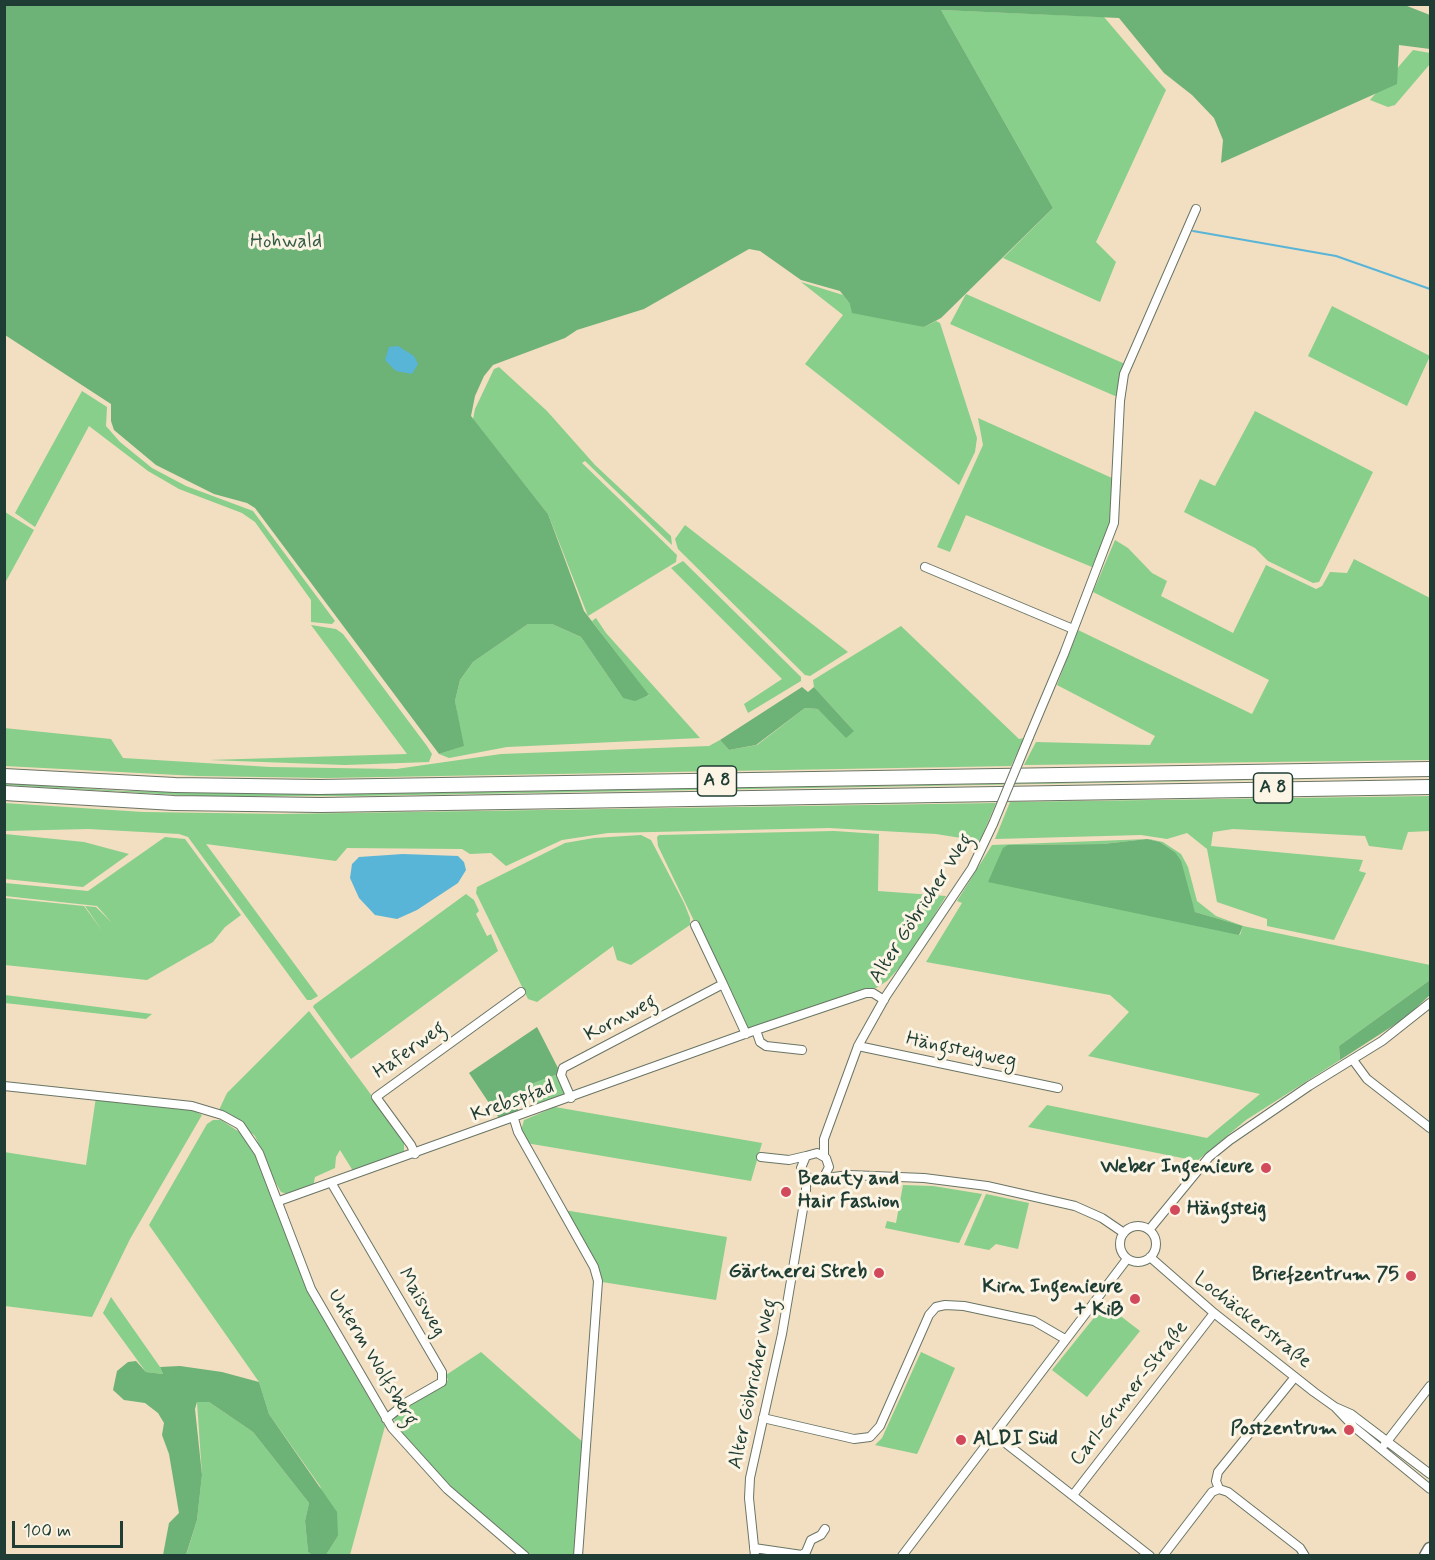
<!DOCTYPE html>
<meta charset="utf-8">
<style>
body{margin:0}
#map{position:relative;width:1435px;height:1560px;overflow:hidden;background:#f2dec0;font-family:Mynerve,sans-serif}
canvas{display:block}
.frame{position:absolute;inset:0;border:6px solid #1f3d34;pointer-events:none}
.scale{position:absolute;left:12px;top:1521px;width:111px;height:27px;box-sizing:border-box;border:3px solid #1f3d34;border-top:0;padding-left:8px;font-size:18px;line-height:21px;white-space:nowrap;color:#1f3d34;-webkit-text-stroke:4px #fcf5e5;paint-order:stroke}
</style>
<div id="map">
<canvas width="1435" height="1560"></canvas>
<div class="frame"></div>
<div class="scale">100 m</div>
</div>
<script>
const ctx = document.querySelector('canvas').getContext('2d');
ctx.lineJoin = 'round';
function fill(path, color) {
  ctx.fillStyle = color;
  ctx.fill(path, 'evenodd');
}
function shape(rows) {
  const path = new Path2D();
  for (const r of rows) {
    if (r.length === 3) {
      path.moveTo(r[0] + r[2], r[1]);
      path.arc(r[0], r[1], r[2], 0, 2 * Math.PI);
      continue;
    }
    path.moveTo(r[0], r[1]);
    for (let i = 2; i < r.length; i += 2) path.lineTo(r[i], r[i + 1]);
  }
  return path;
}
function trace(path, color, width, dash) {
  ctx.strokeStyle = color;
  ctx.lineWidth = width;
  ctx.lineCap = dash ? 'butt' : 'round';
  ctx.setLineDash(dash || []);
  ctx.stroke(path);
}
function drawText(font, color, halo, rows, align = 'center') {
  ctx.font = font + ' Mynerve,sans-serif';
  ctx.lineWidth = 6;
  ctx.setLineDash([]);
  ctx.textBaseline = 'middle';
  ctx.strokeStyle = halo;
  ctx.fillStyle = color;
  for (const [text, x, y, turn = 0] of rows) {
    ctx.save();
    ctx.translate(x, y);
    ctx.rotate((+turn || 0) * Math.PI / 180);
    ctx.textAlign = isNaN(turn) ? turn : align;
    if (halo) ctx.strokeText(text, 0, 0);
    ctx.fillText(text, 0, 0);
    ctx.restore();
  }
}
fill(shape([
 [941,10,1104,17,1166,90,1096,242,1116,262,1100,302,1003,258,1053,208],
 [1413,50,1430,53,1430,64,1395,105,1388,107,1370,100],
 [801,282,843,295,850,304,924,327,936,321,940,323,977,438,975,452,959,485,805,364,843,315],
 [966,294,1125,364,1118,395,1115,396,950,324],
 [1332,306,1430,356,1407,406,1308,356],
 [499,367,547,411,595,465,671,536,672,545,585,461,582,463,677,555,676,562,588,616,548,514,473,419,475,409,494,369],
 [82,391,107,407,106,426,120,442,152,468,186,486,253,511,335,621,332,624,311,622,311,600,255,522,242,513,179,489,148,471,89,426,35,527,15,513],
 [1255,411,1373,472,1319,582,1313,583,1268,561,1255,548,1184,512,1200,479,1215,486],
 [978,418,1112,478,1110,523,1092,567,966,515,950,552,937,547,983,445],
 [5,512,34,530,5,583],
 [685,525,848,652,810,676,805,675,678,549,675,539],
 [1115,540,1128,548,1152,573,1167,581,1161,596,1233,633,1266,565,1316,589,1322,586,1330,572,1347,573,1354,559,1430,598,1430,760,1024,765,1036,742,1150,745,1155,736,1057,685,1078,630,1252,714,1269,680,1093,592],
 [683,561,801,677,801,681,748,713,744,704,782,679,671,568],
 [596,618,606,633,700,738,507,747,449,758,439,754,463,746,455,701,460,680,473,662,528,624,552,624,581,637,623,698,649,696,592,621],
 [311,625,336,629,343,634,427,746,432,754,429,762,345,765,209,760,407,754],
 [901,626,1019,739,1024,738,1011,766,326,778,197,776,5,766,4,728,111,739,123,758,270,767,396,769,501,754,709,746,720,740,729,750,757,745,805,708,818,709,854,731,814,687,813,680],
 [1430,777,356,796,195,796,5,785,4,783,124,791,355,794],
 [1430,796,1430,831,1408,832,1402,850,1369,846,1365,836,1233,829,1213,832,1211,846,1363,860,1359,871,1366,873,1334,940,1267,926,1267,919,1217,902,1207,849,1187,833,1167,839,1141,835,995,839,1010,802],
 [4,803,143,812,281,814,996,803,982,836,984,837,980,841,936,834,829,828,608,833,562,840,506,866,491,853,470,854,462,849,347,848,336,861,206,844,318,996,311,1000,307,1000,188,837,179,834,88,829,5,831],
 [834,831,879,834,878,891,946,896,909,957,887,981,876,988,746,1029,658,846,657,837,659,835],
 [5,834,84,842,129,854,83,887,5,879],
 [641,835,651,840,684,903,690,918,690,925,631,965,617,960,613,946,537,1002,528,999,476,893,477,887,565,843,594,838],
 [165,837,185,839,241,915,225,927,213,942,147,980,5,965,5,898,84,906,103,932,85,906,96,907,112,923,97,906,5,896,5,883,88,891],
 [1149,839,1163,842,1181,854,1188,867,1197,901,1216,916,1243,926,1430,965,1430,980,1339,1046,1340,1060,1246,1120,1197,1161,1028,1127,1047,1105,1207,1138,1260,1094,1088,1056,1129,1012,1110,995,926,962,962,903,957,901,992,845],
 [1147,839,1160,842,1175,852,1195,912,1243,926,1240,935,1008,845,1103,844],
 [466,894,474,900,479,911,476,914,487,936,491,934,498,951,351,1059,313,1007,314,1005],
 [5,995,152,1014,146,1019,5,1003],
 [309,1011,395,1127,404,1143,404,1151,402,1154,353,1171,340,1150,336,1157,335,1168,315,1177,313,1187,287,1194,281,1192,274,1180,255,1136,234,1118,219,1110,227,1093],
 [558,1074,566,1092,564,1098,533,1109,526,1086],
 [96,1097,190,1108,202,1115,130,1239,92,1317,5,1306,4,1152,86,1165],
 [555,1107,762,1143,751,1181,526,1143,521,1131,524,1120],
 [213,1120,221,1120,247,1137,266,1176,310,1294,385,1426,350,1555,326,1555,338,1536,320,1486,269,1414,259,1382,149,1225,207,1124],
 [903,1185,933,1186,982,1194,959,1243,885,1228,887,1221,896,1223],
 [986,1194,1029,1203,1018,1249,996,1244,989,1250,964,1245],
 [564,1210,727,1237,716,1300,602,1282,599,1269],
 [111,1297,160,1367,163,1374,146,1372,103,1313],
 [1105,1304,1140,1331,1087,1397,1052,1370],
 [481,1352,585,1444,574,1555,531,1555,447,1486,395,1424,394,1418,399,1411,448,1380,446,1375],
 [921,1352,955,1368,919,1450,917,1454,875,1445,882,1438],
 [197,1402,209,1402,253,1432,309,1503,305,1521,308,1552,312,1555,186,1556,197,1520,202,1475]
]), '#87cf8a');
fill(shape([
 [1402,4,1430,15,1430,49,1399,45,1397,84,1221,163,1223,140,1214,118,1192,95,1164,73,1119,18,941,10,1053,208,941,318,924,327,852,313,850,304,840,291,801,280,760,251,749,249,644,309,577,330,565,338,493,365,484,376,475,396,471,416,548,514,584,611,649,695,635,701,623,698,581,637,552,624,528,624,473,662,460,680,455,701,464,746,439,754,255,508,247,503,214,494,156,465,114,430,111,421,111,404,5,335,4,5],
 [802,687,808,692,814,687,854,731,846,738,818,709,805,708,756,745,729,750,720,740],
 [1147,839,1160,842,1175,852,1181,861,1195,912,1243,926,1239,935,988,882,1003,848,1008,845,1103,844],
 [1430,980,1430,995,1405,1018,1340,1060,1339,1046],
 [537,1027,559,1070,558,1074,526,1086,529,1096,514,1102,520,1114,501,1121,469,1073],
 [136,1361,146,1372,163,1374,160,1367,180,1366,222,1372,259,1382,269,1414,337,1512,338,1536,326,1555,312,1555,308,1552,305,1521,309,1503,253,1432,209,1402,197,1402,195,1409,202,1475,197,1520,186,1555,163,1555,169,1523,179,1513,169,1454,162,1435,164,1423,158,1413,145,1403,124,1400,113,1390,117,1371,128,1362]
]), '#6db276');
fill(shape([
 [398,346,414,356,418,364,412,374,396,371,385,360,389,347],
 [403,854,458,856,464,862,466,870,458,883,417,910,397,919,375,915,359,898,350,878,352,864,359,857]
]), '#59b5d7');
trace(shape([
 [1193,231,1336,256,1430,289]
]), '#59b5d7', 2);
const minor = shape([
 [925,567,1073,629],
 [1029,737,1064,654,1114,523,1120,401,1124,374,1196,209],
 [695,925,723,984],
 [756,1030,760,1042,766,1046,802,1050],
 [858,1046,1058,1088],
 [1353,1060,1367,1079,1430,1128],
 [4,1086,192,1106,222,1115,240,1125,259,1153,311,1289,392,1428,447,1489,525,1556],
 [571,1098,561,1075,563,1068,723,984,746,1034],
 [514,1119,518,1132,594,1267,598,1281,578,1556],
 [415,1154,411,1145,376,1097,521,992],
 [824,1156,824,1139,858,1046,886,996,972,868,993,824],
 [761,1157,789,1160,806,1156],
 [824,1177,829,1167,826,1158,817,1153,806,1156,801,1168,810,1180,849,1175,924,1178,987,1186,1075,1206,1102,1218,1124,1233],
 [332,1184,442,1372,442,1382,407,1402,386,1419],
 [279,1201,756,1030,866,993,873,993,884,1000],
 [1138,1244,18],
 [1149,1230,1209,1157,1230,1140,1309,1086,1382,1041,1430,1003],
 [1150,1257,1214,1313,1314,1392,1335,1407,1351,1414,1430,1474],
 [1336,1408,1354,1427,1430,1489],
 [763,1418,854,1439,870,1437,880,1426,929,1315,936,1307,945,1305,964,1306,1034,1321,1065,1339],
 [994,1434,1150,1556],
 [1385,1444,1430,1386],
 [1219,1489,1216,1481,1218,1472,1295,1377],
 [1073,1495,1214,1313],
 [754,1548,802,1555,806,1552,811,1540,821,1535,825,1529],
 [755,1556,749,1498,750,1478,782,1334,806,1191,806,1177],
 [902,1556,1127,1259],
 [1163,1556,1212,1492,1219,1489,1228,1492,1300,1548,1305,1556]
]);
const primary = shape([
 [1426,1556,1430,1549]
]);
const motorway = shape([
 [4,776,175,785,319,787,1430,769],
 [4,793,174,803,321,805,1430,787]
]);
trace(minor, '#697565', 10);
trace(primary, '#697565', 15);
trace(motorway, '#697565', 16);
trace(minor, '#fff', 8);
trace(primary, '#fff', 12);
trace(motorway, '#fff', 14);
const minorBridge = shape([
 [993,824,1029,737]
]);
trace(minorBridge, '#697565', 10, []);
trace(minorBridge, '#fff', 8);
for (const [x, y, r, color] of [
 [1266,1168,6,"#d1495b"],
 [786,1192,6,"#d1495b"],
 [1175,1210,6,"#d1495b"],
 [879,1273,6,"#d1495b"],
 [1411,1276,6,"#d1495b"],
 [1135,1299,6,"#d1495b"],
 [1349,1430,6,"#d1495b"],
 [961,1440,6,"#d1495b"]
]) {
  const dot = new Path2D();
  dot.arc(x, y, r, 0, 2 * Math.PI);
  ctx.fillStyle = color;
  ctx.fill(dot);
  trace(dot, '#fcf5e5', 2);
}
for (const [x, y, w] of [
 [717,781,39],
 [1273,788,39]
]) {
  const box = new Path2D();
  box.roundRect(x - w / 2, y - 15, w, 30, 4.5);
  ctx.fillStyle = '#fcf5e5';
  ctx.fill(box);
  trace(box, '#1f3d34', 1.5);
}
drawText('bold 18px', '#1f3d34', null, [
 ["A 8",717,781],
 ["A 8",1273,788]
]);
drawText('20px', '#345a45', '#fcf5e5', [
 ["Hohwald",286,243]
]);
drawText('20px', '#1f3d34', '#fcf5e5', [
 ["Alter Göbricher Weg",922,909,-57],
 ["Kornweg",621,1019,-28],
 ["Haferweg",410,1051,-36],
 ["Hängsteigweg",961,1051,12],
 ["Krebspfad",513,1102,-20],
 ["Maisweg",421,1303,60],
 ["Lochäckerstraße",1252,1321,38],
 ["Unterm Wolfsberg",372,1358,59],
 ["Alter Göbricher Weg",754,1384,-78],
 ["Carl-Gruner-Straße",1130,1394,-52]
]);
drawText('bold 20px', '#1f3d34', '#fcf5e5', [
 ["Weber Ingenieure",1254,1168],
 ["Beauty and",798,1180,"left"],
 ["Hair Fashion",798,1203,"left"],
 ["Hängsteig",1187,1210,"left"],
 ["Gärtnerei Streb",867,1273],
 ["Briefzentrum 75",1399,1276],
 ["Kirn Ingenieure",1123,1288],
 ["+ KiB",1123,1311],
 ["Postzentrum",1337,1430],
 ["ALDI Süd",973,1440,"left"]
], 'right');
</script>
